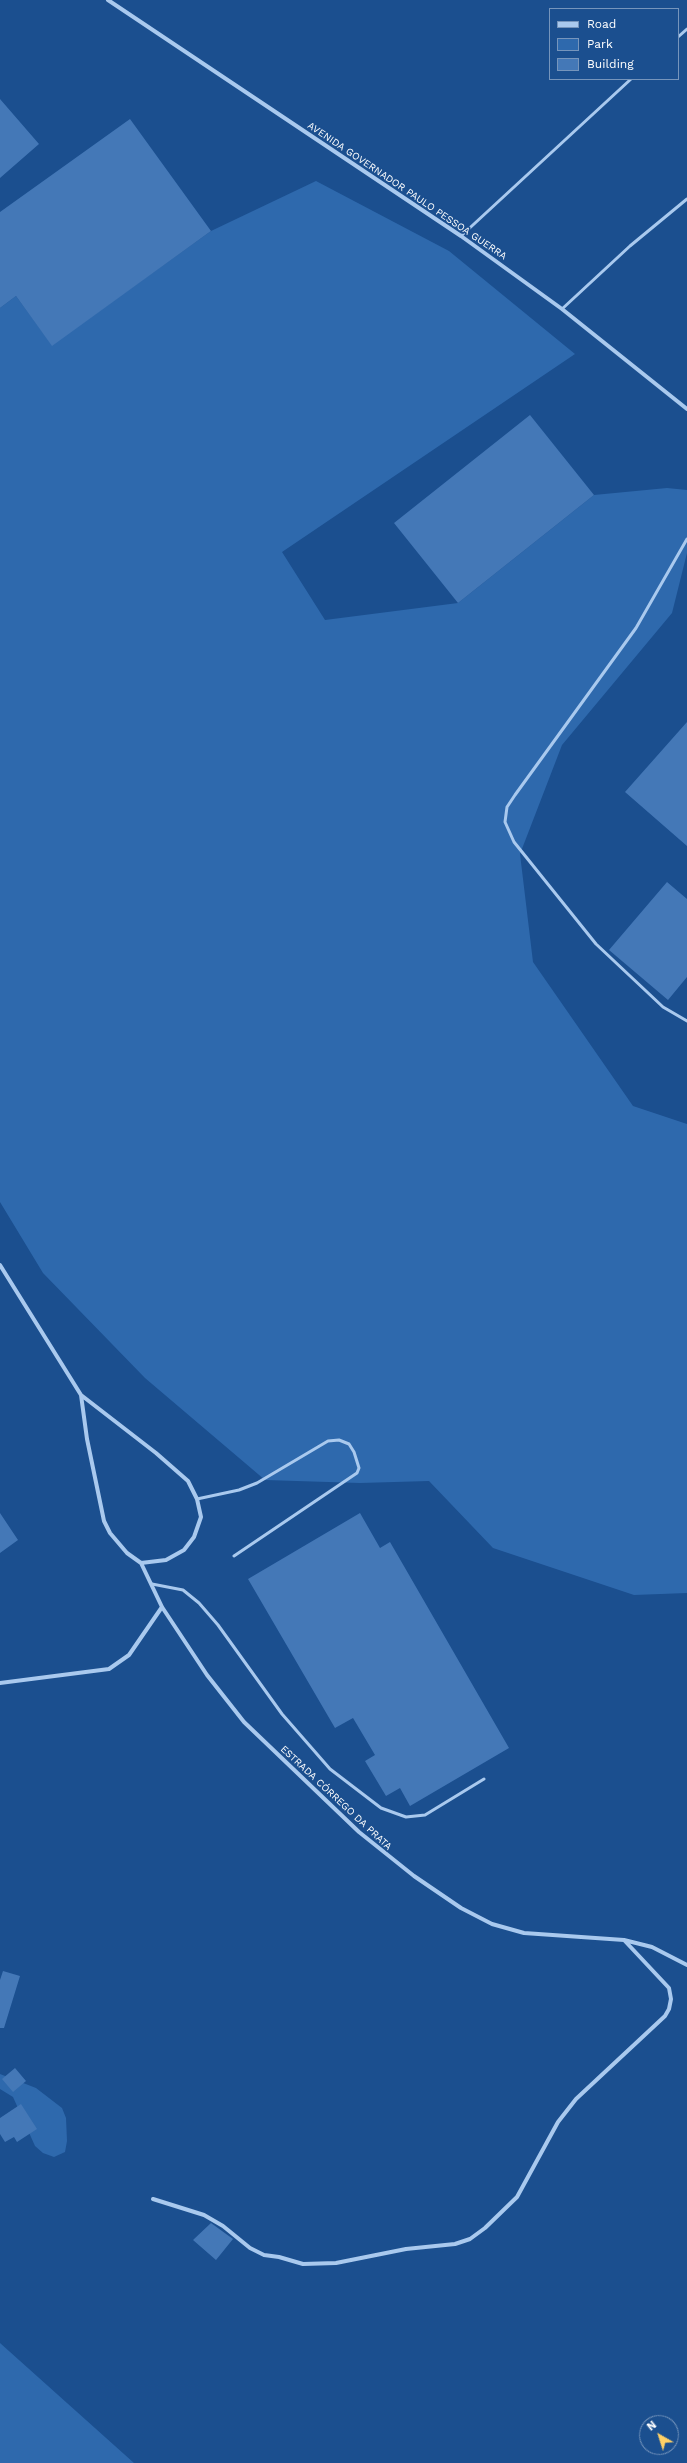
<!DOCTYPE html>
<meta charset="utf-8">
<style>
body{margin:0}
#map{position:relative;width:687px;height:2463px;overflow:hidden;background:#1b4f8f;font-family:"Work Sans",sans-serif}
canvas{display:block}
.legend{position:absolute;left:549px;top:8px;width:130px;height:72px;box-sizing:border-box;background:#1b4f8f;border:1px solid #7695bc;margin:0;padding:5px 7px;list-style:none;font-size:12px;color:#fff}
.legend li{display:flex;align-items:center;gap:8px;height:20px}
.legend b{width:20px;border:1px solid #7695bc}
.north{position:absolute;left:639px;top:2415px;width:40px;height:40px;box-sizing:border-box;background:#1b4f8f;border:1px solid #7695bc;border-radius:50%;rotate:321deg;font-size:11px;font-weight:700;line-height:16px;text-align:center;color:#fff}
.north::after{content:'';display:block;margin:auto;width:14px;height:18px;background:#ffd166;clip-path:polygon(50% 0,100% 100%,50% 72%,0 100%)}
</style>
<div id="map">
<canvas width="687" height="2463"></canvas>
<ul class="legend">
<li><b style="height:5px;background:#a9c9ee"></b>Road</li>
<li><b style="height:11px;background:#2e69ad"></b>Park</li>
<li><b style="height:11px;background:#4478b7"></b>Building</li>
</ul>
<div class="north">N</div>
</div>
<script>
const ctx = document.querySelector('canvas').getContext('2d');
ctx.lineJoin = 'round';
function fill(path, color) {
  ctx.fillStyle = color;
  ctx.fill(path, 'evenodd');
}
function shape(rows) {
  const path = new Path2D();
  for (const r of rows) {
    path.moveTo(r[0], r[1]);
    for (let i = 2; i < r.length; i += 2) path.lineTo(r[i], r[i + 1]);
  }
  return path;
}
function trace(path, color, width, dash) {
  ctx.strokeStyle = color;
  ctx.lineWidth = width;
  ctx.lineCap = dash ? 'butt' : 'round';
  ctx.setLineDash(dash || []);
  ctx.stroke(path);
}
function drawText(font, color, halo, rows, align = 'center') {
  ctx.font = font + ' "Work Sans",sans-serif';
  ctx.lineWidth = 3.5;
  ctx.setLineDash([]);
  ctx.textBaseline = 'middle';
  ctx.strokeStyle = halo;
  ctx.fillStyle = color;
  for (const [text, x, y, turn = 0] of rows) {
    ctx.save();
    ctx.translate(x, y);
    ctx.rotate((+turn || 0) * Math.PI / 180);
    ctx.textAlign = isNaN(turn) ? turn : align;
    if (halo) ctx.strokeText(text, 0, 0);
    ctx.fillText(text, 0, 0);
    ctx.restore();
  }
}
fill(shape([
 [316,181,449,251,575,354,282,552,325,620,458,603,594,495,667,488,687,490,687,553,672,613,562,745,520,854,533,962,633,1106,687,1124,687,1593,634,1595,493,1548,429,1481,360,1483,265,1480,145,1378,43,1273,0,1202,0,308,16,296,52,345,211,231],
 [0,2074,36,2088,62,2108,66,2118,67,2141,65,2152,54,2157,43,2153,35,2146,13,2097,0,2089],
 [0,2343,134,2463,0,2463]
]), '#2e69ad');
fill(shape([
 [0,99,39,144,0,178],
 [130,119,211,231,52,346,16,296,0,308,0,212],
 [530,415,594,495,458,603,394,523],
 [687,722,687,846,625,792],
 [667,882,687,899,687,977,668,1000,609,950],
 [0,1513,18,1540,0,1553],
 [360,1513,380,1548,390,1542,509,1748,410,1806,400,1788,386,1796,365,1761,375,1755,353,1718,335,1728,248,1579],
 [3,1971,20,1976,4,2028,0,2028,0,1980],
 [15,2068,26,2081,13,2092,2,2079],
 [21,2104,37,2129,17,2142,14,2137,5,2142,0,2134,0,2118],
 [211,2223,233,2239,216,2260,193,2240]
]), '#4478b7');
trace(shape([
 [678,37,687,29],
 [461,236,631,79],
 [562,309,630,246,687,199],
 [687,539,636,628,515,795,507,807,505,822,514,842,596,944,663,1007,687,1021],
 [197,1499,239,1490,257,1483,328,1441,339,1440,349,1444,354,1452,359,1468,357,1473,234,1556],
 [152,1584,183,1590,199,1603,218,1625,282,1714,330,1769,381,1808,406,1817,425,1815,484,1779]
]), '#a9c9ee', 3);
trace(shape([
 [108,0,461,236,562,309,687,409],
 [0,1265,81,1395,156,1453,188,1481,197,1499,201,1517,194,1537,184,1550,166,1560,141,1563,127,1553,110,1533,104,1521,87,1439,81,1395],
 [141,1563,162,1607,207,1675,244,1722,359,1832,414,1876,461,1908,492,1924,524,1933,624,1940,652,1947,687,1965],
 [0,1683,109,1669,129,1655,162,1607],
 [153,2199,204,2215,223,2226,250,2248,264,2255,279,2257,303,2264,336,2263,406,2249,455,2244,470,2239,485,2228,517,2197,558,2122,576,2099,665,2016,669,2009,671,1999,669,1988,624,1940]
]), '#a9c9ee', 4);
drawText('10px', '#fff', '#1b4f8f', [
 ["AVENIDA GOVERNADOR PAULO PESSOA GUERRA",407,191,34],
 ["ESTRADA CÓRREGO DA PRATA",336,1798,43]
]);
</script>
